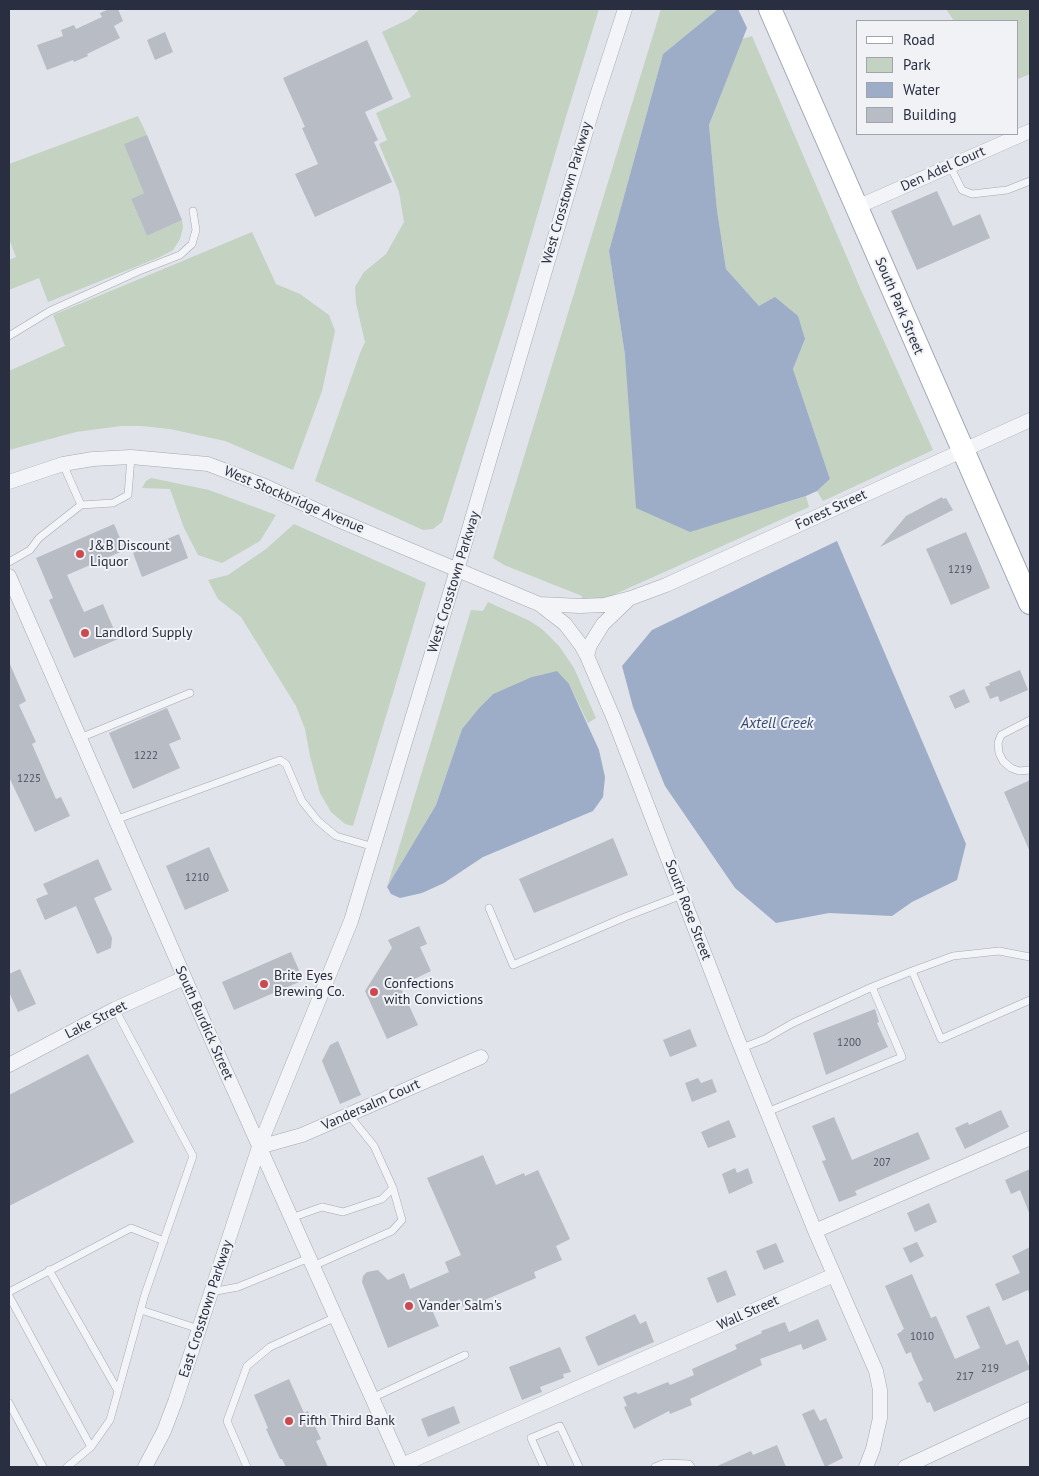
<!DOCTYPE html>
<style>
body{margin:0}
#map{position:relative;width:1039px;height:1476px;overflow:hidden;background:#e0e3e9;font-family:"PT Sans",sans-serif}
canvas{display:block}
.frame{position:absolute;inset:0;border:10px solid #292f40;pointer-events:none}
.legend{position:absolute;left:856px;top:20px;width:162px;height:115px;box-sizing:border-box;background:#f0f2f6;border:1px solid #a0a4ad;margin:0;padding:6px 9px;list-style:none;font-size:15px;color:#292f40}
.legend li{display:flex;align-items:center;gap:10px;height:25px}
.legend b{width:25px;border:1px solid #a0a4ad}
</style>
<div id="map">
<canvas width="1039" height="1476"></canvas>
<div class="frame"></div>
<ul class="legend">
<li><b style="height:6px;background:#fff"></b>Road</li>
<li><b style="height:14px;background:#c4d2c2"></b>Park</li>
<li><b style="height:14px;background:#9dadc8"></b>Water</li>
<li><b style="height:14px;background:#b8bcc5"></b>Building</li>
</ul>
</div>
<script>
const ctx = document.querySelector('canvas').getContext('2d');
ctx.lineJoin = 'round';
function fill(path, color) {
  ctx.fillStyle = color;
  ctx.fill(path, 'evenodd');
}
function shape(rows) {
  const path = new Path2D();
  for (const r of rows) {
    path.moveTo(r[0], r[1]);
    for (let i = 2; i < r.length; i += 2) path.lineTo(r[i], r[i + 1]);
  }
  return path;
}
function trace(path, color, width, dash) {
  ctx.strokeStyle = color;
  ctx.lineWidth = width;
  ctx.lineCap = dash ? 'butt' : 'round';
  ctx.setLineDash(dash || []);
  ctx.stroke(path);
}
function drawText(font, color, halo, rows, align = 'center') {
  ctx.font = font + ' "PT Sans",sans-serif';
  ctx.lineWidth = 4;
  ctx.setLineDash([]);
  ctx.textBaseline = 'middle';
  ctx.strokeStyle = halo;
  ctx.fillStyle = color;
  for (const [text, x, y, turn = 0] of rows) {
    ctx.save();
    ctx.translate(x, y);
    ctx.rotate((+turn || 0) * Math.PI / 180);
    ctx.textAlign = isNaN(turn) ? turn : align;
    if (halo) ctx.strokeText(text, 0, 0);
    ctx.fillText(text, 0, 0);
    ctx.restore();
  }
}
fill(shape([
 [420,9,599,9,565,120,509,312,442,522,433,529,423,530,315,481,360,353,365,342,356,303,355,287,364,272,386,254,404,222,399,192,379,144,387,140,376,113,411,97,382,32,409,19],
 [661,9,718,9,663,54,609,251,625,355,775,506,806,496,809,507,602,600,581,601,582,596,504,565,493,558],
 [946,9,1030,9,1030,74,1018,79,1018,21,954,21],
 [752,36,861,290,933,450,823,501,817,491,830,479,793,369,805,339,759,306,726,269,717,210,709,125,742,39],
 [138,116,147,135,144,193,131,199,147,236,182,220,183,227,180,239,173,250,160,257,48,302,39,278,9,290,9,260,16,257,9,239,9,164],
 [252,232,276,284,300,294,329,315,335,331,322,391,293,470,225,441,170,429,141,426,121,426,76,432,9,450,9,371,65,346,53,315],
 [151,478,209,490,276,515,260,541,222,563,198,555,184,528,170,489,142,488,146,481],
 [294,524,426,583,353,826,345,824,331,812,320,793,310,756,305,729,296,706,241,617,218,599,208,580,228,575,266,549],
 [488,602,530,621,542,629,559,646,574,668,596,718,588,723,569,684,543,674,493,694,479,708,462,729,436,805,387,887,471,610,483,611]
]), '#c4d2c2');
fill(shape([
 [718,9,738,9,747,28,709,125,717,210,726,269,759,306,775,297,798,316,805,339,793,369,830,479,817,491,806,496,690,532,636,508,625,355,609,251,663,54],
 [837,541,966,844,957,880,912,902,892,916,829,913,776,923,735,888,665,786,633,707,622,666,652,630],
 [557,671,569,684,599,750,605,777,603,797,593,811,483,857,444,883,422,893,400,898,391,894,387,887,436,805,462,729,479,708,493,694,532,677]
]), '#9dadc8');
fill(shape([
 [109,9,118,9,123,21,114,26,120,38,87,54,88,56,74,62,73,60,47,70,37,45,63,36,61,30,74,25,76,29,102,17,100,13],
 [165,32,173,52,155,60,147,40],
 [367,40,393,99,365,112,378,140,374,142,392,182,315,217,295,174,318,164,302,128,305,127,283,78],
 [147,135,182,220,147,236,131,199,144,193,124,144],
 [937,191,953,226,980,214,990,238,917,270,891,211],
 [942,497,943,499,946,498,953,510,880,547,906,516],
 [114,524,125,550,67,575,84,612,103,604,118,639,74,658,49,600,53,598,36,558],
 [966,532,990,588,951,605,926,549],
 [179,534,188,558,142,577,133,553],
 [9,662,26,701,19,705,36,742,32,744,56,799,61,797,70,816,35,832,9,777],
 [1020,670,1028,690,1000,702,998,696,990,699,985,687,990,685,989,683],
 [964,689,970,702,955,709,949,696],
 [167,708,181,739,169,744,180,768,133,789,109,733],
 [1030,780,1030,852,1004,792],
 [613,838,628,875,534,913,519,879],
 [209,847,229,891,185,910,166,866],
 [98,859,112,890,94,898,112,938,111,948,97,954,76,906,45,920,36,899,48,894,43,884],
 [419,926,427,944,420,947,431,971,400,986,418,1025,387,1039,365,991,392,948,388,940],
 [291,952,302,977,299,982,234,1010,222,982],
 [20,969,36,1004,18,1012,9,992,9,974],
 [875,1009,879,1022,877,1023,888,1047,826,1075,813,1033],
 [690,1029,697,1046,670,1057,663,1040],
 [338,1041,361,1095,340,1104,322,1061,330,1045],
 [88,1054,134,1142,9,1206,9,1095],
 [698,1078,701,1083,712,1079,717,1092,692,1102,685,1083],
 [1001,1110,1009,1127,965,1149,955,1128,968,1122,969,1125],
 [834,1117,852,1160,918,1132,930,1159,855,1191,857,1195,839,1202,822,1161,826,1160,812,1126],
 [729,1120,736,1137,708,1148,701,1132],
 [483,1155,496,1185,524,1173,525,1176,538,1170,570,1239,556,1246,562,1260,534,1272,536,1278,464,1309,460,1299,433,1312,439,1326,388,1348,362,1282,363,1276,367,1272,378,1270,388,1280,404,1273,410,1289,449,1272,445,1262,461,1255,427,1178],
 [735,1168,737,1173,748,1168,753,1183,729,1194,722,1174],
 [1030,1169,1030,1215,1020,1190,1011,1194,1005,1180],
 [929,1203,937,1222,915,1232,907,1213],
 [917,1242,924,1256,910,1263,903,1248],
 [776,1243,784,1262,764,1270,756,1251],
 [1030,1247,1030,1295,1028,1290,1003,1301,995,1284,1020,1273,1012,1256],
 [726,1270,736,1295,717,1303,707,1278],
 [912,1274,931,1318,936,1316,955,1359,980,1348,966,1316,989,1306,1006,1345,1018,1340,1030,1369,934,1412,930,1402,927,1403,918,1383,923,1380,912,1356,911,1352,906,1354,897,1334,902,1331,902,1330,904,1329,885,1286],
 [635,1314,640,1324,646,1321,654,1342,598,1366,585,1337],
 [818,1319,827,1340,803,1350,801,1344,760,1359,762,1365,690,1399,692,1405,670,1414,669,1411,634,1429,624,1407,627,1406,623,1397,636,1392,638,1394,668,1382,670,1385,694,1375,692,1369,737,1349,735,1345,762,1333,761,1331,785,1322,789,1332],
 [560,1347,571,1372,563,1374,564,1378,540,1387,542,1392,522,1400,509,1367],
 [289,1379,304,1413,308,1411,321,1439,316,1441,328,1467,286,1467,282,1459,280,1459,266,1429,268,1428,254,1395],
 [454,1406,460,1423,428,1437,421,1419],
 [814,1409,820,1421,826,1418,843,1458,825,1467,802,1414],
 [777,1445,786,1467,715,1467,751,1451,753,1455]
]), '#b8bcc5');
const lane = shape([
 [950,166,962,190,972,194,1007,190,1030,181],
 [9,336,50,311,139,271,180,255,192,244,196,230,193,211],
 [63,464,81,505],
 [9,562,30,550,39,538,81,505,113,503,128,495,131,457],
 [1030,720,1001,735,998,743,999,753,1003,761,1011,768,1019,771,1030,770],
 [80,738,190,693],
 [115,820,280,760,286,764,302,801,318,821,336,836,374,847],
 [489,908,513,965,625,917,682,895],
 [912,971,953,956,999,951,1030,957],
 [742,1048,765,1039,793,1023,872,987],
 [767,1112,902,1057,872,987,912,971,941,1039,1030,1000],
 [291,1218,322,1207,343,1212,382,1199,393,1188,374,1146,349,1115],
 [313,1266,392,1231,402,1220,393,1188],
 [49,1270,118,1391],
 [9,1292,131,1228,164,1241],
 [211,1292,238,1287,309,1258],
 [9,1296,91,1447],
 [141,1310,199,1329],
 [372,1398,465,1355],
 [9,1403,43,1467],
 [67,1467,91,1447,110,1420,145,1294,193,1156,115,1009],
 [247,1467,227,1421,247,1366,270,1347,336,1317],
 [544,1467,531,1438,560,1426,579,1467],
 [655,1467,665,1463,689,1464,691,1467]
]);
const street = shape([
 [857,207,1030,131],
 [9,482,63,464,93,459,131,457,208,464,265,486,336,519,539,604,565,624,581,645,587,656,614,719,734,1030,815,1231,876,1371,880,1390,880,1418,873,1449,866,1467],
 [9,576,221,1061,403,1467],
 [540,604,580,606,604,605,631,598,666,585,1030,420],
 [587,656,590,645,603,624,627,601],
 [9,1065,115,1009,184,978],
 [259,1147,302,1135,481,1057],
 [815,1231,1030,1138],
 [402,1465,834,1275],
 [145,1467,164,1431,175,1402,259,1147,351,921,457,570,592,111,625,9],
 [905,1467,1030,1409]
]);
const primary = shape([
 [770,9,1030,603]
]);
trace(lane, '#a5a9b3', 8);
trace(street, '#a5a9b3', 15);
trace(primary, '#a0a6b4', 24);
trace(lane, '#f3f4f7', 7);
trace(street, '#f3f4f7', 14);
trace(primary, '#fff', 22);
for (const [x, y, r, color] of [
 [80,554,5,"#ca4a50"],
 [85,633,5,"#ca4a50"],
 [264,984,5,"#ca4a50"],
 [374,992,5,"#ca4a50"],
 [409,1306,5,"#ca4a50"],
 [289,1421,5,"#ca4a50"]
]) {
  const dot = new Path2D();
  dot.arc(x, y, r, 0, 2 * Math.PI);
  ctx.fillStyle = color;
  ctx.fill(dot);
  trace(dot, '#f0f2f6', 2);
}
drawText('11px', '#4d5261', null, [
 ["1219",960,570],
 ["1222",146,756],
 ["1225",29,779],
 ["1210",197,878],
 ["1200",849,1043],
 ["207",882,1163],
 ["1010",922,1337],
 ["219",990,1369],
 ["217",965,1377]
]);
drawText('14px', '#292f40', '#f0f2f6', [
 ["Den Adel Court",943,169,-24],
 ["West Crosstown Parkway",567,193,-74],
 ["South Park Street",899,306,67],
 ["West Stockbridge Avenue",294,500,23],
 ["Forest Street",831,510,-25],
 ["West Crosstown Parkway",454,582,-73],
 ["South Rose Street",688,910,69],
 ["Lake Street",96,1020,-27],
 ["South Burdick Street",204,1023,66],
 ["Vandersalm Court",371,1105,-24],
 ["East Crosstown Parkway",206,1309,-72],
 ["Wall Street",748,1313,-24]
]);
drawText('14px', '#292f40', '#f0f2f6', [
 ["J&B Discount",90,546],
 ["Liquor",90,562],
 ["Landlord Supply",95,633],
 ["Brite Eyes",274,976],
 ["Brewing Co.",274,992],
 ["Confections",384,984],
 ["with Convictions",384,1000],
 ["Vander Salm's",419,1306],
 ["Fifth Third Bank",299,1421]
], 'left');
drawText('italic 15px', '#354a72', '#f0f2f6', [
 ["Axtell Creek",777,724]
]);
</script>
